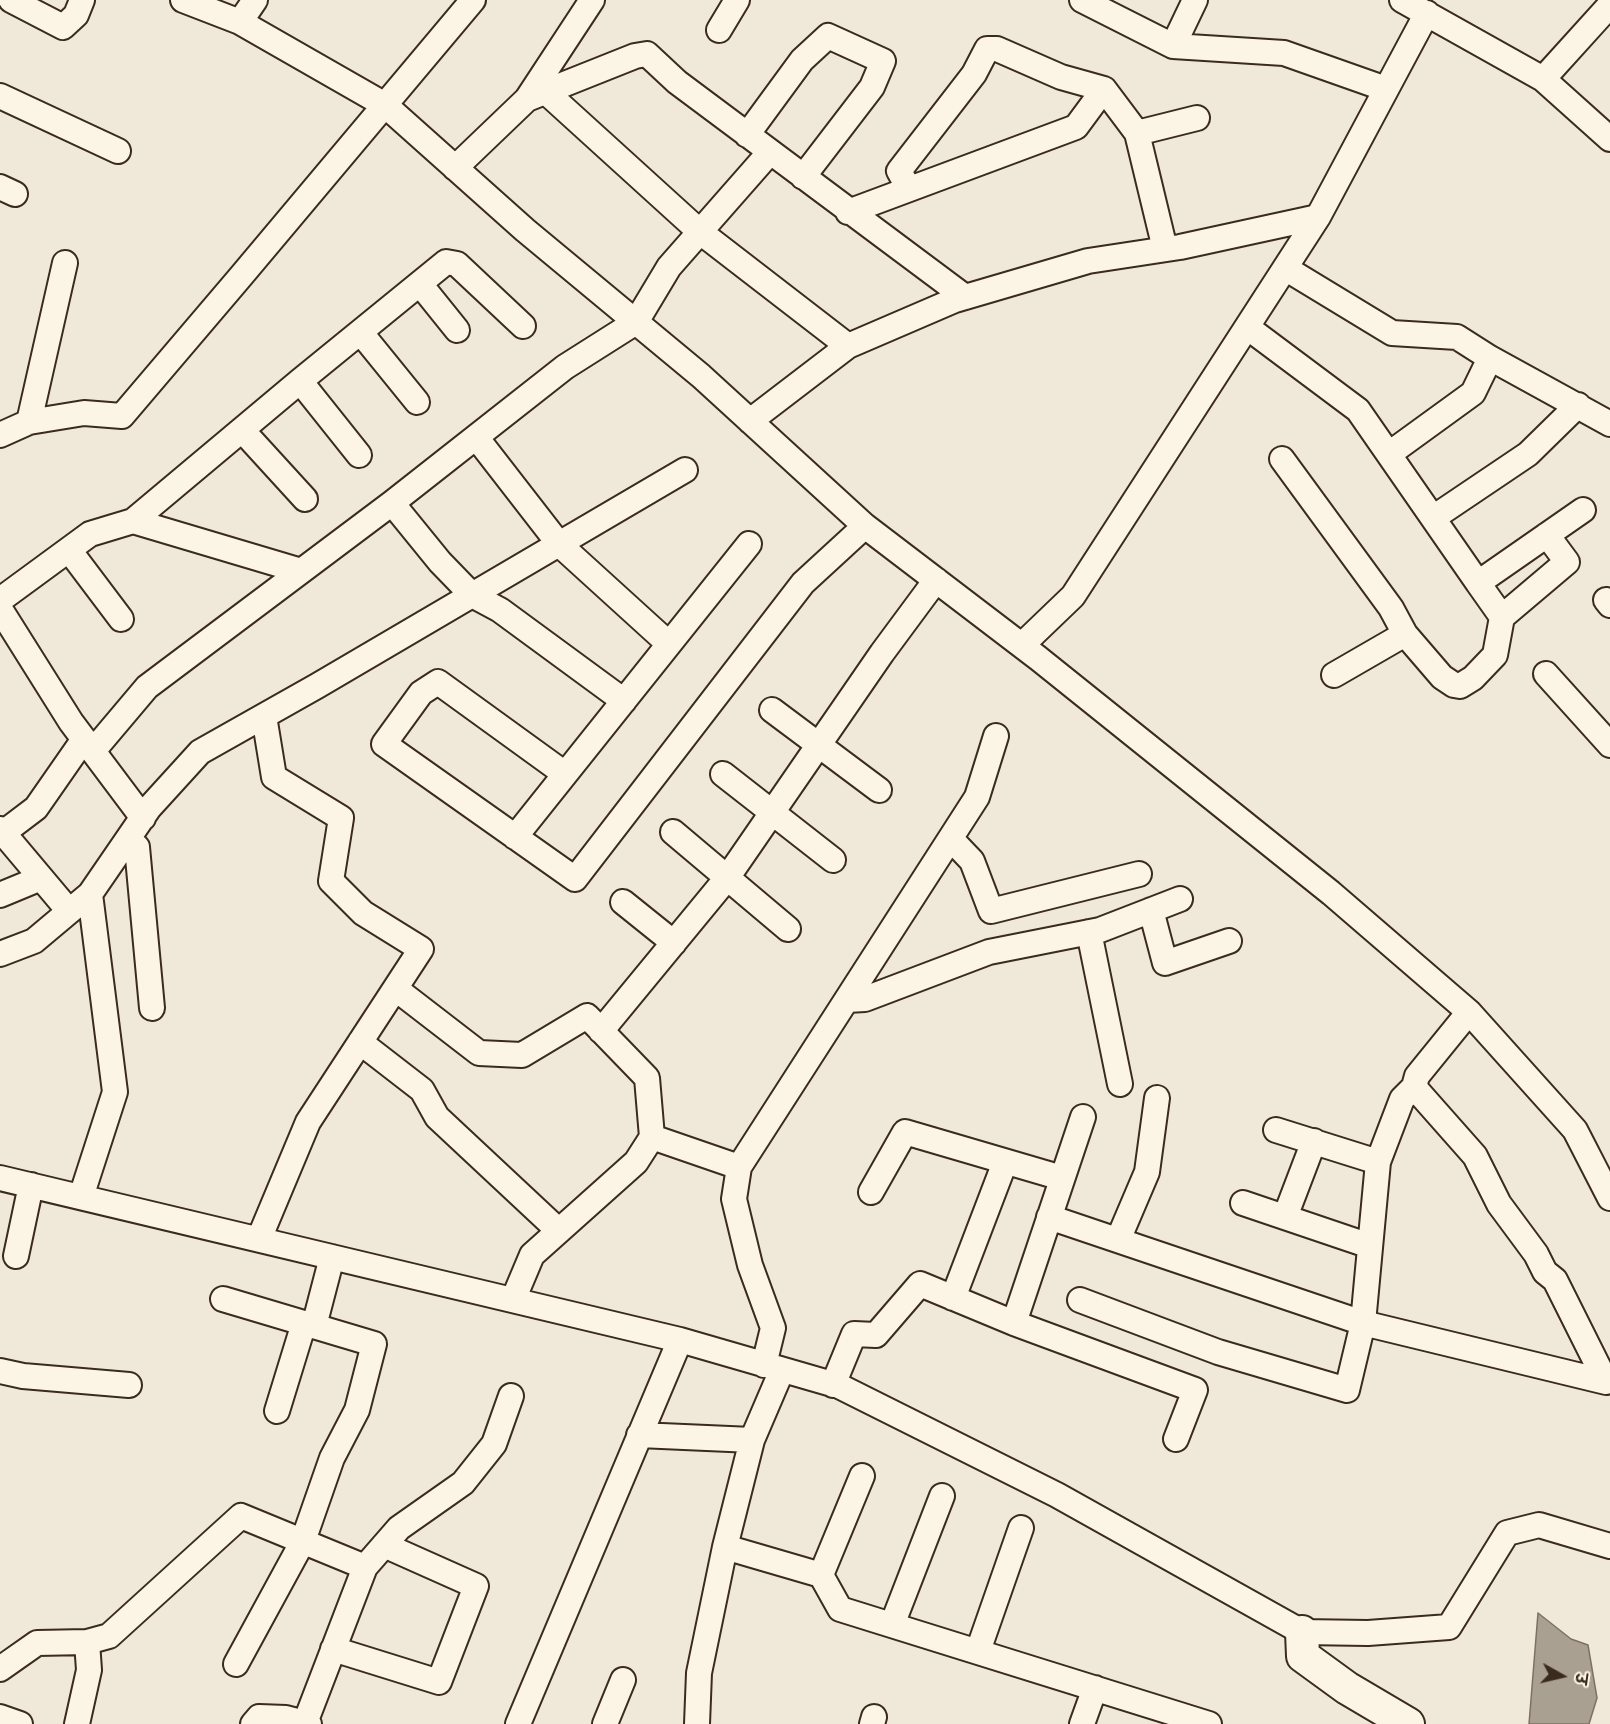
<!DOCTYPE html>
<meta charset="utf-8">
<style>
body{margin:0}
#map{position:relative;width:1610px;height:1724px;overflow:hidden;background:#f0e9d9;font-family:"Balsamiq Sans","Playpen Sans Deva",sans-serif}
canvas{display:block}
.north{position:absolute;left:1532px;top:1646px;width:60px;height:60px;-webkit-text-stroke:4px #fcf5e5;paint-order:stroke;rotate:98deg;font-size:16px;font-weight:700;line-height:24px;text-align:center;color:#3b2a1e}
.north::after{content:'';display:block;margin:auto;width:21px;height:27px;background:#3b2a1e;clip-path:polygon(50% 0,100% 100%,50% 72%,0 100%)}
</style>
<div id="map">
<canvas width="1610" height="1724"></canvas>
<div class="north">उ</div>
</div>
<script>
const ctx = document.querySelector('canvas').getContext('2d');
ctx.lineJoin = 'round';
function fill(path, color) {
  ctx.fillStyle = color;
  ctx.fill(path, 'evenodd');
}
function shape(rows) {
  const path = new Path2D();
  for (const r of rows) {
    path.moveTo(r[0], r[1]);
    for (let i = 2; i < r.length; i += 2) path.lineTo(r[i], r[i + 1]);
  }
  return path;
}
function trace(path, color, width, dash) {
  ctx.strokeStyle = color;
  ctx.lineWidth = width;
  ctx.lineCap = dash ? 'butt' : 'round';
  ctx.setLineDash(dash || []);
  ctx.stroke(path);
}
const water = shape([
 [1538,1613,1571,1639,1588,1645,1597,1698,1589,1724,1529,1724,1538,1613]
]);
fill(water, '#aaa091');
trace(water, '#7e7163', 1.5);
const minor = shape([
 [11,0,63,27,76,15,82,0],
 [183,0,240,22,385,105,525,230,701,376,865,526,1038,658,1331,893,1469,1012,1575,1130,1610,1198],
 [1082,0,1173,46,1284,53,1386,89,1385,91],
 [1402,0,1543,79,1610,139],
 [240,22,255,0],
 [719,30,737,0],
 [1173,46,1195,0],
 [1543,79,1610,5],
 [546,92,699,231,848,346],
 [0,96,118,151],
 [527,99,592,0],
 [747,135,802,60,828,36,883,61,872,87,803,177],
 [455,168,527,99,635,56,647,54,677,82,965,297],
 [0,187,15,194],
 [909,189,899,171,974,74,987,49,997,49,1061,77,1104,89,1137,133],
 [848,212,1076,127,1104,89],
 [1165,249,1137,133,1197,118],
 [1285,268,1392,333,1457,337,1490,358,1610,424],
 [420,284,457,330],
 [1247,327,1358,410,1478,583,1583,510],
 [361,333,417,402],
 [300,381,359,455],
 [750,421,848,346,955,300,1088,261,1180,247,1318,217],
 [29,422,65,263],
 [242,430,305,499],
 [0,435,29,422,84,413,122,416,242,275,473,0],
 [476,437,559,544,669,644],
 [1389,454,1473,393,1490,358],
 [1282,459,1391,608,1405,634,1442,677,1454,685,1460,686,1473,678,1495,655,1502,617,1567,562,1547,535],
 [392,503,440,562,472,595,500,610,624,701],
 [1433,518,1528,454,1578,405],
 [133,521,301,571],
 [69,550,121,619],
 [1478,583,1502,617],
 [0,600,90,534,133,521,300,381,446,262,457,264,523,326],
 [1606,600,1610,605],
 [0,609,71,722,143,818],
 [1022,645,1073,596,1318,217,1427,13],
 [1546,674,1610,745],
 [1334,675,1405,634],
 [772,710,879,790],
 [93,751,147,687,392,503,565,367,636,322,669,267,770,152],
 [565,774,438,682,421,693,384,744,575,879,803,583,865,526],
 [723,774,833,860],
 [0,829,69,911],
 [673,832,788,929],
 [3,833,36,808,84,739],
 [515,837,749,544],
 [128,839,137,847,152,1008],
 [951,839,972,861,991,911,1139,874],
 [0,895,41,878],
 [623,902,674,943],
 [1151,910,1165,963,1229,941],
 [1089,932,1120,1084],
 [0,954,34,941,90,894,149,808,200,752,317,686,685,470],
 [396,989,479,1053,522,1055,587,1016,647,1078,652,1137,636,1162,532,1255,513,1300],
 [847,1000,865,999,989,952,1100,930,1180,899],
 [601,1031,727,878,882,653,936,580],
 [360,1042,422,1090,437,1117,559,1231],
 [1276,1130,1378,1162],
 [652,1137,739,1167],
 [0,1178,680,1340,839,1386,1057,1495,1302,1632,1368,1633,1449,1627,1507,1533,1539,1525,1610,1546],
 [871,1192,905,1132,1062,1178],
 [81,1197,115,1092,90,894],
 [1243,1203,1370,1246],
 [1049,1217,1363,1323,1606,1382,1555,1280,1545,1272,1536,1254,1499,1204,1475,1156,1414,1087],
 [1285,1217,1314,1141],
 [259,1239,308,1122,421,949,363,913,331,881,341,818,274,777,264,716],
 [1118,1240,1147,1172,1157,1098],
 [16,1256,31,1185],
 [953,1298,1005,1162],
 [223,1299,374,1344,357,1410,332,1458,303,1541,236,1664],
 [1080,1300,1218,1352,1347,1390,1363,1323,1378,1162,1402,1099,1414,1087,1417,1076,1469,1012],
 [1014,1323,1083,1117],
 [314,1326,332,1257],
 [764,1365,773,1328,750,1265,734,1199,739,1167,977,797,996,736],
 [0,1371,23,1376,129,1385],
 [833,1385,854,1334,876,1335,920,1284,1014,1323,1195,1390,1176,1439],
 [277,1411,304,1323],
 [639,1435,752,1440],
 [725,1547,821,1575,840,1609,1209,1724],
 [821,1575,862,1476],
 [892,1625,942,1496],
 [333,1649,439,1682,476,1586,384,1545],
 [978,1651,1021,1528],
 [0,1669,37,1643,87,1642,109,1636,241,1516,365,1567],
 [0,1717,20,1724],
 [305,1723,365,1567,399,1528,463,1483,494,1444,511,1396],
 [77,1724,89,1670,87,1642],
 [253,1724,259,1717,286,1718,309,1724],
 [518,1724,680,1340],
 [605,1724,623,1680],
 [697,1724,699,1673,725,1547,752,1440,782,1370],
 [872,1724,874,1717],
 [1082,1724,1095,1688]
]);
const major = shape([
 [1302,1632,1303,1656,1347,1688,1408,1724]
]);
trace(minor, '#3b2a1e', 28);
trace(major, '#3b2a1e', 36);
trace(minor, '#fcf5e5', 24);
trace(major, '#fcf5e5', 32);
</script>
